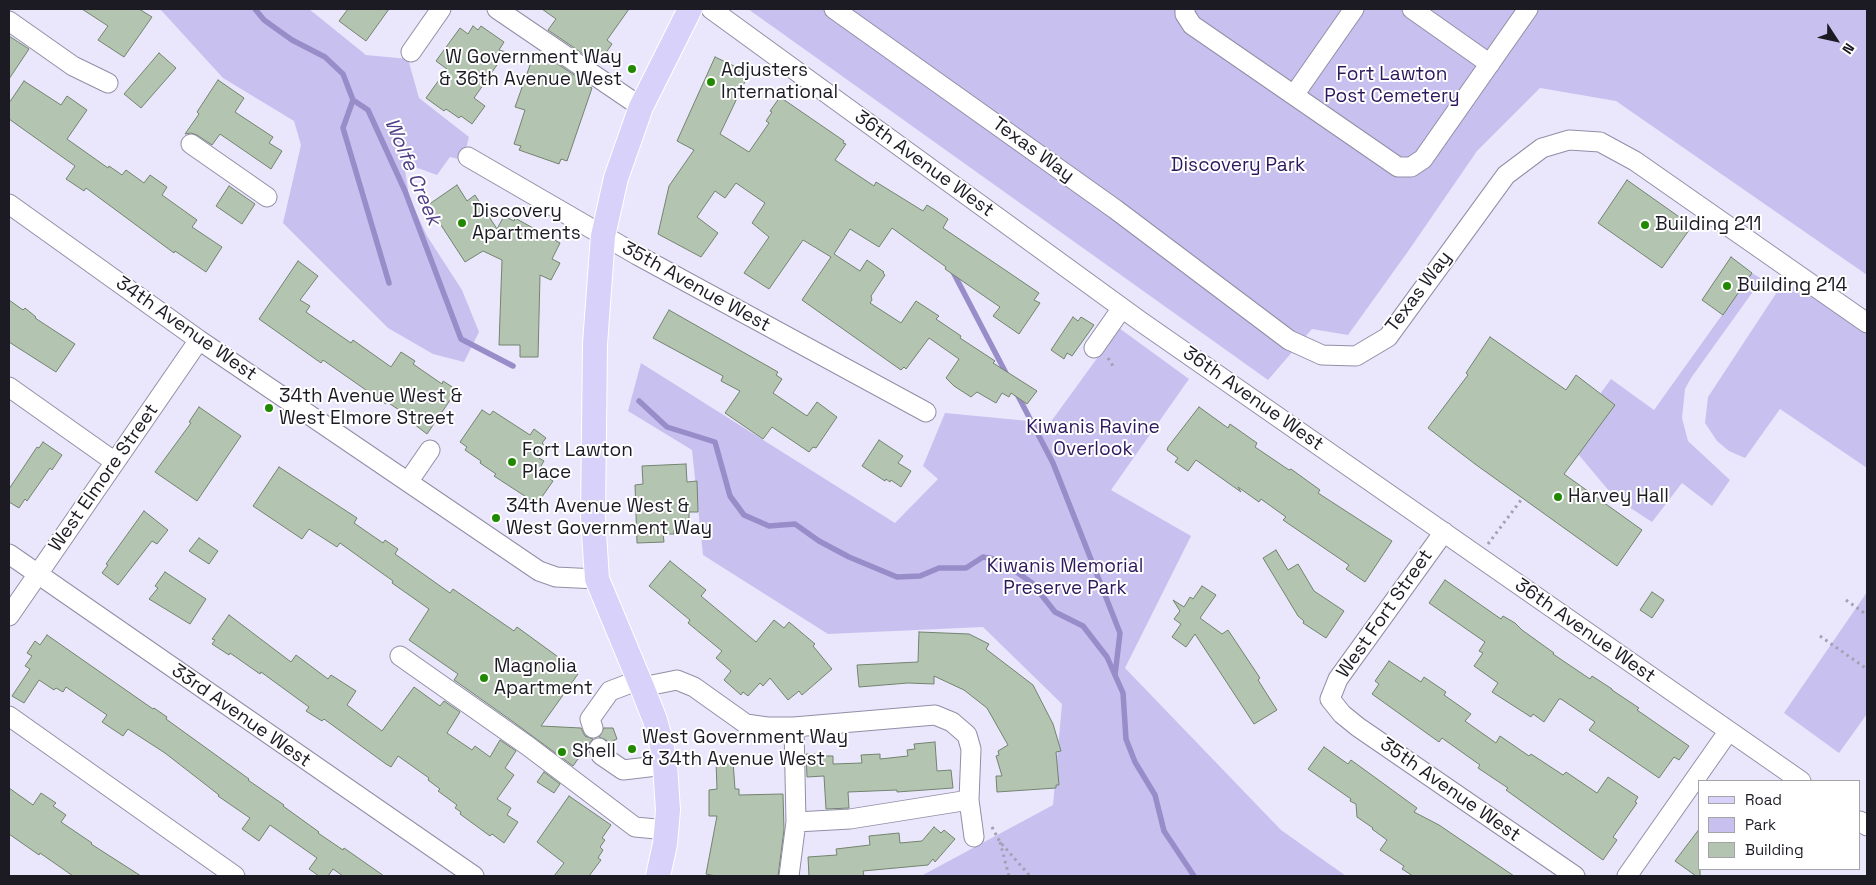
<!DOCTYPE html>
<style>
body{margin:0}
#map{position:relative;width:1876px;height:885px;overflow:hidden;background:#eae7fc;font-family:"Space Grotesk",sans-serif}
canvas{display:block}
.frame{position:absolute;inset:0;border:10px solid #1c1b24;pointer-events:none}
.legend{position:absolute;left:1698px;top:780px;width:162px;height:90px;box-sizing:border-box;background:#fff;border:1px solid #a4a4a7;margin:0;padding:6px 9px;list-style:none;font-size:15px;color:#1c1b24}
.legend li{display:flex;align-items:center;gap:10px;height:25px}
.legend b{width:25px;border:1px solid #a4a4a7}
.north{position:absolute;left:1811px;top:15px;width:50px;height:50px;-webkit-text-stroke:4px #fff;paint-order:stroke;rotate:125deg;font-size:14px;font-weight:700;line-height:20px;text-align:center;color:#1c1b24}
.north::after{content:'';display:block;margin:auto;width:18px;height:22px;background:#1c1b24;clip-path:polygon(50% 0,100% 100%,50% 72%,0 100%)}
</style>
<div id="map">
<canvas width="1876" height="885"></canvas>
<div class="frame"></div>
<ul class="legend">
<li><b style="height:6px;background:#d8d1fa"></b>Road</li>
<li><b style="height:14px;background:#c8c1f0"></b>Park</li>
<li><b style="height:14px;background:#b3c5b0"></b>Building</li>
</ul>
<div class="north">N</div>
</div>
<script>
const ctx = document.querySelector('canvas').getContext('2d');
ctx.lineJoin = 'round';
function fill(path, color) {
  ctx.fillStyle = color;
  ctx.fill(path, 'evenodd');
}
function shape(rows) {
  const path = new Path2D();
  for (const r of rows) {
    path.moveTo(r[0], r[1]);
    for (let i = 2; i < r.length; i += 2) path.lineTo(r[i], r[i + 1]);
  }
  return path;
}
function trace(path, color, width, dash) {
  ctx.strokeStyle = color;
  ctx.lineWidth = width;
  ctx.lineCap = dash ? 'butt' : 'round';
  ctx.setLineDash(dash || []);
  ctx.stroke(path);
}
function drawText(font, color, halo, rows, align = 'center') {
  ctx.font = font + ' "Space Grotesk",sans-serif';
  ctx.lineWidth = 4;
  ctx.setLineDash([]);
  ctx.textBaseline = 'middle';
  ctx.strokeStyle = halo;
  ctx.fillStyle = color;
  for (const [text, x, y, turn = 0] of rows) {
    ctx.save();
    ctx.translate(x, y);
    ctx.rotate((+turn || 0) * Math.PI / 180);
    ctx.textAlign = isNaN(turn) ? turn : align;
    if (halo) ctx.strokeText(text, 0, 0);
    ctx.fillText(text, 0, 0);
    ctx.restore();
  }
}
fill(shape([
 [160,9,309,9,366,55,408,59,419,98,469,137,463,160,450,157,437,175,404,163,409,197,427,236,462,290,479,332,464,362,433,354,388,328,283,223,301,145,294,121,223,78],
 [748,9,1867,9,1867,275,1616,101,1540,88,1477,151,1409,250,1348,335,1312,329,1268,380],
 [1752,273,1762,279,1691,378,1685,389,1682,418,1688,441,1730,480,1712,506,1682,483,1652,522,1615,498,1578,454,1600,394,1611,379,1654,410],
 [1788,286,1804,288,1867,332,1867,468,1780,409,1745,458,1729,451,1717,441,1705,423,1708,397,1777,292],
 [1119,328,1189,379,1111,490,1191,536,1125,668,1281,830,1346,876,921,876,1053,805,1062,704,983,627,828,634,703,555,692,450,628,411,641,363,895,523,938,479,923,466,945,413,1050,423],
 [1867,592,1867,714,1839,753,1784,713]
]), '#c8c1f0');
trace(shape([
 [255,9,264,20,292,40,325,57,343,74,353,100,368,110,405,191,461,339,513,366],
 [353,100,343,128,389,283],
 [952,270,1008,377],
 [1016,392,1053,463,1120,633,1115,675],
 [639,401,667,427,715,442,730,496,744,515,769,526,795,524,819,541,849,557,897,577,920,576,939,568,966,568,983,557,1000,560,1032,583,1055,612,1083,626,1107,657,1123,693,1126,739,1135,762,1155,795,1164,831,1194,876]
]), '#988dc8', 5.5);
const building = shape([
 [82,9,139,9,152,17,124,57,98,40,108,26,82,9],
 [348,9,389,9,366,41,339,21,348,9],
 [542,9,629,9,607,40,612,44,598,64,548,30,556,19,542,9],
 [473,26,478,30,481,26,504,42,499,50,506,52,474,98,485,106,472,124,461,116,459,118,446,109,444,111,426,98,447,69,436,61,460,28,468,34,473,26],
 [9,36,29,49,9,79,9,36],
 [159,53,176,68,141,108,124,94,159,53],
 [534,54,553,61,585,82,584,84,592,88,567,161,561,159,559,164,519,150,521,146,514,144,525,110,515,107,534,54],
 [715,57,749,73,720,134,749,152,769,123,766,121,772,112,770,111,780,97,844,141,843,143,846,144,835,160,874,186,876,182,923,211,927,205,935,210,948,219,943,228,1039,293,1034,300,1040,303,1019,334,993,316,1000,307,945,269,946,267,892,228,879,247,850,229,834,254,860,271,867,260,884,272,883,273,885,275,871,296,872,300,870,303,901,323,916,301,939,316,936,319,961,336,960,338,995,361,993,363,1037,391,1027,404,1011,393,1009,397,1002,393,996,403,977,392,971,397,954,386,946,378,959,359,929,338,906,369,904,367,901,370,802,300,831,257,803,240,769,289,744,273,769,237,752,223,765,203,736,183,725,198,715,191,697,217,718,233,701,257,658,234,669,186,694,150,677,141,715,57],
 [218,80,244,98,235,112,273,137,269,143,282,151,271,169,220,134,212,145,197,135,191,133,185,134,199,114,197,112,218,80],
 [24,81,61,105,67,96,87,110,67,139,108,168,109,166,122,175,126,170,144,183,150,175,167,187,162,195,197,220,192,227,222,247,206,272,175,251,174,253,86,188,84,191,66,179,75,166,9,119,9,103,24,81],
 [1627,180,1692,226,1662,268,1598,223,1627,180],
 [457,185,467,201,475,195,497,229,504,216,514,221,515,218,560,243,552,259,560,263,551,280,540,275,538,357,520,357,520,345,499,345,502,260,483,251,465,262,428,205,457,185],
 [229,186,255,204,242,224,216,206,229,186],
 [1731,257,1752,273,1723,315,1702,300,1731,257],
 [298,261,318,276,300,300,310,306,306,312,351,343,353,340,391,367,401,352,415,361,413,364,442,384,443,381,457,390,427,434,414,424,416,421,387,402,386,404,323,360,321,363,259,319,298,261],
 [9,300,23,310,25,308,36,317,35,318,75,344,56,372,9,342,9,300],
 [669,310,778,372,776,375,782,379,773,393,807,416,817,402,837,417,816,448,813,447,809,452,772,427,763,439,725,413,740,391,721,381,723,376,653,338,669,310],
 [1073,317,1078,321,1081,317,1094,325,1072,356,1067,353,1064,359,1051,350,1073,317],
 [1490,337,1566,390,1576,375,1615,405,1564,474,1642,530,1617,566,1475,464,1428,428,1468,375,1466,373,1490,337],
 [199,407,241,436,197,501,155,472,191,423,189,422,199,407],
 [1199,407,1228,428,1230,424,1257,443,1255,447,1289,470,1291,469,1320,490,1318,493,1392,541,1365,582,1346,569,1349,565,1283,520,1286,517,1261,499,1259,502,1238,487,1241,492,1196,460,1188,471,1175,462,1178,458,1167,450,1168,447,1199,407],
 [482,410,490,415,493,411,530,435,534,429,546,438,542,443,547,447,539,458,544,461,541,466,547,470,543,475,553,481,537,504,494,476,496,474,480,463,481,461,465,450,467,447,460,442,482,410],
 [879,440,903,456,898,463,911,471,901,487,891,480,890,482,886,479,885,481,862,466,879,440],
 [43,442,62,455,52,470,50,468,27,501,25,499,19,508,9,502,9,489,37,447,39,448,43,442],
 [686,464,687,482,697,481,698,512,689,512,689,530,674,530,674,534,663,534,664,542,637,543,635,485,643,484,642,466,686,464],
 [279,467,357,518,354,523,383,543,385,540,398,549,395,554,450,593,453,589,514,631,517,627,576,670,575,672,578,674,541,726,581,728,585,736,593,739,588,745,589,753,578,759,573,766,512,721,457,682,454,680,458,674,409,640,429,609,392,583,393,581,340,543,337,547,309,529,302,539,253,506,279,467],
 [144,511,168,530,157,544,152,541,118,585,102,573,108,565,106,564,144,511],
 [199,538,218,551,209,564,189,551,199,538],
 [1276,550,1288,570,1298,564,1314,591,1344,611,1326,638,1303,623,1304,621,1298,616,1263,558,1276,550],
 [670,561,706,590,701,596,756,642,774,620,784,628,789,622,815,644,813,646,832,669,802,695,799,691,788,700,770,678,763,686,760,683,748,696,743,692,741,695,724,680,731,671,716,658,722,651,688,623,690,620,649,586,670,561],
 [165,572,206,599,190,624,149,599,158,588,155,586,165,572],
 [1445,580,1501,619,1503,616,1515,623,1522,630,1554,653,1553,654,1590,679,1592,676,1612,689,1612,690,1639,708,1637,710,1689,746,1679,760,1674,757,1659,778,1589,730,1595,722,1561,699,1559,699,1544,722,1533,714,1531,717,1492,692,1498,683,1474,666,1483,653,1479,651,1485,642,1429,603,1445,580],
 [1202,586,1216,595,1200,618,1222,634,1228,630,1260,678,1258,680,1277,710,1254,724,1195,634,1186,647,1172,637,1181,624,1174,619,1180,611,1173,600,1184,607,1190,597,1193,599,1202,586],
 [1652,592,1664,600,1652,618,1640,610,1652,592],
 [229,615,291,662,296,655,328,679,331,675,356,691,347,705,382,731,414,687,440,706,444,701,460,712,447,733,472,750,475,746,490,757,500,740,516,751,505,768,514,775,497,799,511,808,507,815,518,822,504,843,492,834,490,836,460,814,461,812,455,808,457,805,438,791,440,789,428,780,429,778,398,756,391,767,386,764,324,719,322,721,306,711,309,707,261,672,260,674,230,653,229,655,212,644,215,640,212,639,229,615],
 [919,632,969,634,989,644,986,649,1033,685,1053,724,1061,751,1056,752,1059,785,1056,785,1056,788,997,792,996,776,1002,776,996,756,999,755,998,751,1008,745,987,708,964,690,934,676,934,684,908,683,859,687,857,665,918,662,919,632],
 [47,635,153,709,154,708,167,717,166,719,249,779,248,780,284,805,283,806,319,832,318,833,343,850,344,848,384,876,343,876,333,869,328,876,319,876,309,869,317,858,270,825,259,841,242,829,250,818,218,796,219,795,165,753,128,729,123,736,102,722,107,715,66,687,63,692,56,688,54,690,39,680,24,703,12,696,30,669,25,666,32,656,27,653,35,641,40,645,47,635],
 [1389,661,1421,682,1424,677,1446,692,1444,695,1471,714,1465,721,1496,743,1500,736,1529,756,1531,754,1563,775,1566,772,1597,793,1608,777,1638,797,1635,802,1637,803,1613,837,1617,840,1603,860,1506,790,1508,788,1478,768,1480,765,1442,738,1439,742,1372,694,1379,684,1375,681,1389,661],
 [604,728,613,728,617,739,609,743,606,740,599,737,604,728],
 [935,742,937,771,951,770,953,788,897,792,897,790,848,792,849,808,826,809,824,776,807,777,806,754,824,754,824,756,833,756,833,764,862,763,861,755,880,754,880,759,908,756,907,750,915,749,914,744,935,742],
 [1324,747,1348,764,1351,760,1417,808,1414,812,1439,825,1514,876,1413,876,1402,869,1404,866,1380,850,1387,840,1372,829,1373,828,1357,817,1356,804,1350,801,1351,799,1308,769,1324,747],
 [732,760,733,761,735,789,739,789,739,795,783,794,784,830,778,876,716,876,706,874,717,816,709,816,709,790,717,789,716,761,732,760],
 [544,772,560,784,554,793,537,782,544,772],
 [9,788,33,805,41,793,56,803,53,806,66,815,61,822,92,843,91,844,141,876,73,876,40,853,39,855,9,834,9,788],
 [569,796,611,825,602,838,605,840,600,847,603,850,598,858,601,860,589,876,554,876,564,863,537,842,569,796],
 [934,827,941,833,944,830,955,839,935,862,933,859,928,865,863,871,864,876,809,876,808,857,837,855,836,849,870,845,869,836,899,833,900,843,922,841,934,827],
 [1700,828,1700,876,1696,876,1675,861,1700,828]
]);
fill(building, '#b3c5b0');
trace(building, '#72836f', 1);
const minor = shape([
 [497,9,641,107],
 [711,9,1140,321,1801,781],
 [834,9,1115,209,1289,340,1322,355,1356,356,1388,337,1506,175,1542,148,1569,140,1600,142,1635,161,1867,323],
 [1185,9,1185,14,1192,25,1398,167,1411,167,1423,159,1528,9],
 [1412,9,1490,64],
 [9,21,73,66,108,83],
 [411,52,441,9],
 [1294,95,1354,9],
 [191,144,267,197],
 [468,157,637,255,926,412],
 [9,204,199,340,539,571,556,577,597,579],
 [1094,348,1122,308],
 [9,387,115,462],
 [408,482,430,450],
 [1444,532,1338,679,1330,699,1342,714,1358,727,1575,876],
 [9,554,474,876],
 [9,616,199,340],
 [400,656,528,746,635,827,667,830],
 [642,687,677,680,694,687,746,724,767,727,794,727,935,715,952,722,967,735,971,749,969,800,974,837],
 [9,716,235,876],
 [593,728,590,719,610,691,639,680],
 [599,748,601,755,623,770,665,765],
 [1860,821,1867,826],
 [796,822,850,819,969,800],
 [789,876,796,822,794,727],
 [1627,876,1728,732]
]);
const major = shape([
 [658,876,665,844,668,810,665,765,661,742,655,720,642,687,597,579,593,518,595,344,603,236,616,178,641,107,690,9]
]);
trace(minor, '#928ea6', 21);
trace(major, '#fff', 26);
trace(shape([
 [1108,358,1115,369],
 [1488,544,1521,500],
 [1846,600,1867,615],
 [1820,636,1867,669],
 [992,827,1000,842,1030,876],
 [1000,842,1009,876]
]), '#a2a0b1', 3, [2.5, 4]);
trace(minor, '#fff', 19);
trace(major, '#d8d1fa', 24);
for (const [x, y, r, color] of [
 [632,69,5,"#218900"],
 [711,82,5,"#218900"],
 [462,223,5,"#218900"],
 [1645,225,5,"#218900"],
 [1727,286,5,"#218900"],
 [269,408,5,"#218900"],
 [512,462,5,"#218900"],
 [1558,497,5,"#218900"],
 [496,518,5,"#218900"],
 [484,678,5,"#218900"],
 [632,749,5,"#218900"],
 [562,752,5,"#218900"]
]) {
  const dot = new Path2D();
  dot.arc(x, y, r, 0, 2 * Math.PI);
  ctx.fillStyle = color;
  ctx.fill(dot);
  trace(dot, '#fff', 2);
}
drawText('19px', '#1c1b24', '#fff', [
 ["W Government Way",622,58,"right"],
 ["& 36th Avenue West",622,80,"right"],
 ["Adjusters",721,71],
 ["International",721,93],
 ["Discovery",472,212],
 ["Apartments",472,234],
 ["Building 211",1655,225],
 ["Building 214",1737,286],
 ["34th Avenue West &",279,397],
 ["West Elmore Street",279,419],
 ["Fort Lawton",522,451],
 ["Place",522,473],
 ["Harvey Hall",1568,497],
 ["34th Avenue West &",506,507],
 ["West Government Way",506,529],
 ["Magnolia",494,667],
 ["Apartment",494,689],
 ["West Government Way",642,738],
 ["& 34th Avenue West",642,760],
 ["Shell",572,752]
], 'left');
drawText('19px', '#2d175d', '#fff', [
 ["Fort Lawton",1392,75],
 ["Post Cemetery",1392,97],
 ["Discovery Park",1238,166],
 ["Kiwanis Ravine",1093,428],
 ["Overlook",1093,450],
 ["Kiwanis Memorial",1065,567],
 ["Preserve Park",1065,589]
]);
drawText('19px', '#1c1b24', '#fff', [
 ["Texas Way",1033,150,36],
 ["36th Avenue West",924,164,36],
 ["35th Avenue West",696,287,29],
 ["Texas Way",1419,292,-53],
 ["34th Avenue West",186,329,35],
 ["36th Avenue West",1253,399,35],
 ["West Elmore Street",104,478,-55],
 ["West Fort Street",1385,614,-55],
 ["36th Avenue West",1585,631,35],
 ["33rd Avenue West",241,716,35],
 ["35th Avenue West",1450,790,35]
]);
drawText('italic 20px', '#503e87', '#fff', [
 ["Wolfe Creek",412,172,67]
]);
</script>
